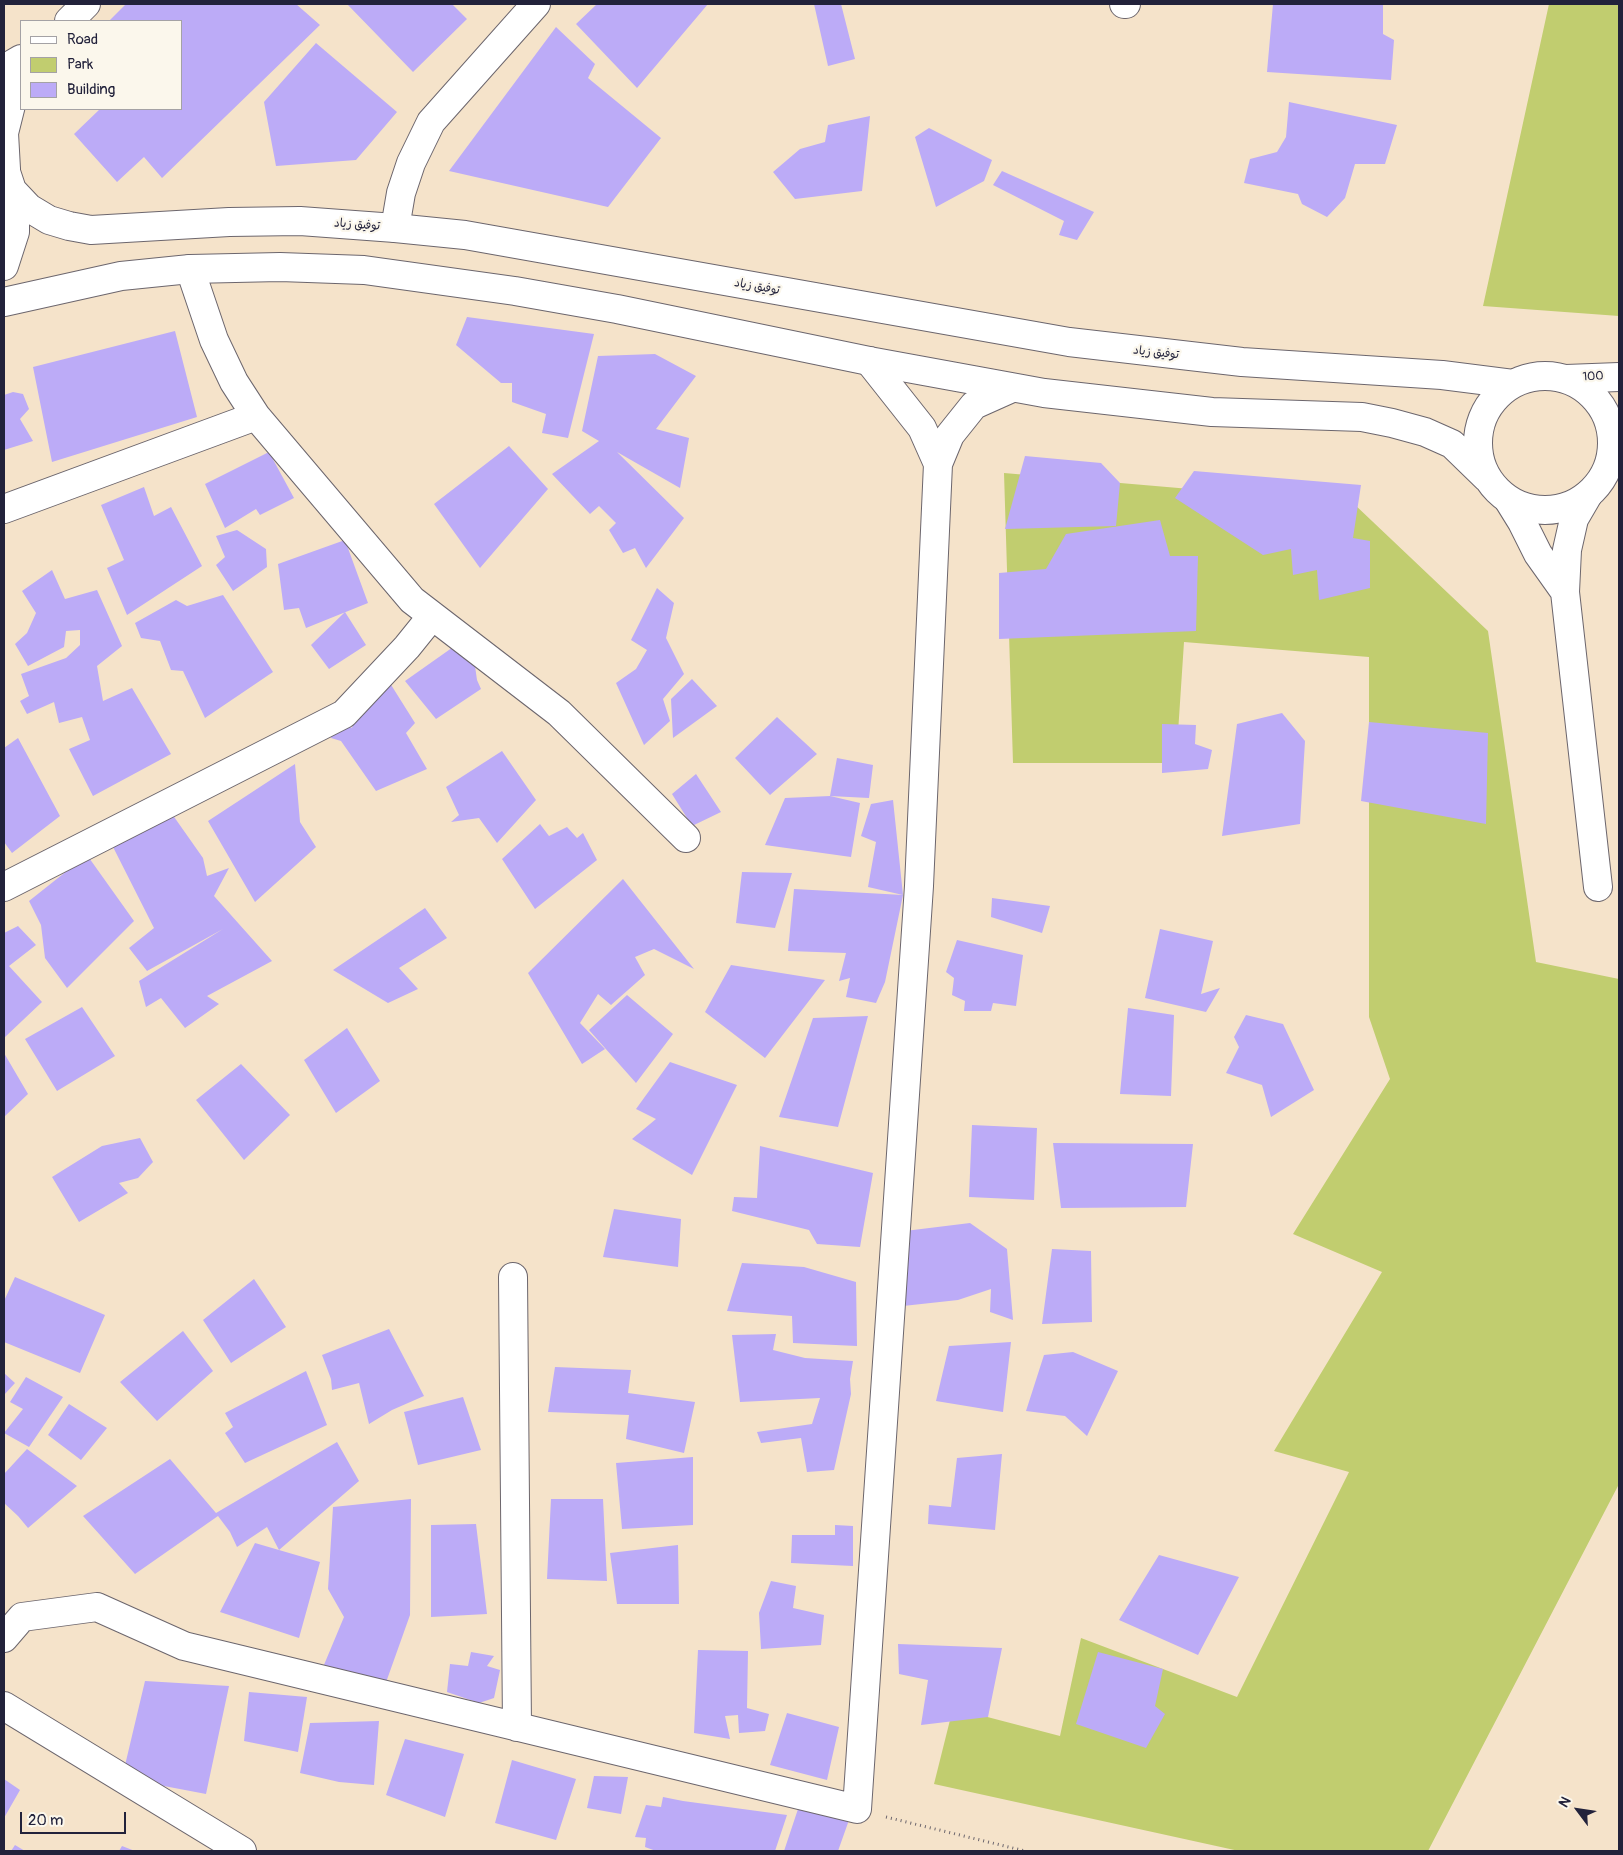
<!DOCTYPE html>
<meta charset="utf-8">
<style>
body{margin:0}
#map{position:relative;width:1623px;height:1855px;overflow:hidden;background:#f5e3ca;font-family:Pangolin,sans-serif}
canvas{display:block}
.frame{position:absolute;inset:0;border:5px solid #22223b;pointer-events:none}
.legend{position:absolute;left:20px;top:20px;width:162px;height:90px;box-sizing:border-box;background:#fbf7ec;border:1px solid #a4a2a5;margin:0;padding:6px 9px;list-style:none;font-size:15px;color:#22223b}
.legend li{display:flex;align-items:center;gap:10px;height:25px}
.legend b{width:25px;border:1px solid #a4a2a5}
.north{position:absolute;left:1553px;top:1785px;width:50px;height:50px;-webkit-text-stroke:4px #fbf7ec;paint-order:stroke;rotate:301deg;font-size:14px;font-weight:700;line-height:20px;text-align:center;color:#22223b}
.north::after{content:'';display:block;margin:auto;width:18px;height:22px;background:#22223b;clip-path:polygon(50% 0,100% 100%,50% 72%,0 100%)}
.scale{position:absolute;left:20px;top:1812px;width:106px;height:22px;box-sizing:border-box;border:2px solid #22223b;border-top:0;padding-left:6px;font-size:15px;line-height:18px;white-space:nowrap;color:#22223b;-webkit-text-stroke:4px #fbf7ec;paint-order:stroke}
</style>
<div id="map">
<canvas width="1623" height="1855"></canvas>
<div class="frame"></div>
<ul class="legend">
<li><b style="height:6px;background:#fff"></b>Road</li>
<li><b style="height:14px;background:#c1cd6f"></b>Park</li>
<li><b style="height:14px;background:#bcabf7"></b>Building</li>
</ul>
<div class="north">N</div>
<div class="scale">20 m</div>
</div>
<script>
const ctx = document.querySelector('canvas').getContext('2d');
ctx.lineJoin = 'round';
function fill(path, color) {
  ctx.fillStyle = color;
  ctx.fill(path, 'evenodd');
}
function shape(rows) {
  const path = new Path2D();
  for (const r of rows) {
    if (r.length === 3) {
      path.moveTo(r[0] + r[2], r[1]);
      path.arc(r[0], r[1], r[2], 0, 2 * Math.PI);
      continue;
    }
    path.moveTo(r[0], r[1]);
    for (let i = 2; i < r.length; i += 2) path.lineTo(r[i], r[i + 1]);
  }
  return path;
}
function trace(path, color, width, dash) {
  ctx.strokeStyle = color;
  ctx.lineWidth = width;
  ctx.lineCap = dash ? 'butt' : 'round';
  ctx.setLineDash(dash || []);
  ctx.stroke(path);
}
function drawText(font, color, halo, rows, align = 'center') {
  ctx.font = font + ' Pangolin,"Playpen Sans Arabic",sans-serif';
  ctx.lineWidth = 4.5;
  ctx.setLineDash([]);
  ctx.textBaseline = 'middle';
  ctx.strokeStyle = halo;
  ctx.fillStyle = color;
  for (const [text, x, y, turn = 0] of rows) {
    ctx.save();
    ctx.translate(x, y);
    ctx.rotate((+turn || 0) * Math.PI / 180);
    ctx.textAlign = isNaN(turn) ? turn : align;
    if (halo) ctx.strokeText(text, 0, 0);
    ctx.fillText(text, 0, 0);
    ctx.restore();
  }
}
fill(shape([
 [1549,4,1619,4,1619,316,1483,306],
 [1004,473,1353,503,1488,631,1536,962,1619,979,1619,1484,1428,1851,1239,1851,934,1784,953,1708,1060,1736,1081,1638,1237,1697,1349,1472,1274,1451,1382,1272,1293,1234,1390,1079,1369,1017,1369,657,1184,642,1176,763,1013,763]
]), '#c1cd6f');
fill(shape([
 [126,4,296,4,320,25,162,178,144,157,117,182,74,134,100,109,181,109,181,21,109,21],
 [347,4,452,4,467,19,413,72],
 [597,4,708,4,637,88,576,24],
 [814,4,841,4,855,59,828,66],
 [1273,4,1383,4,1383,34,1394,40,1391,80,1267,72],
 [556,27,595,64,588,78,661,138,608,207,449,171],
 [316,43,397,112,356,160,276,166,264,102],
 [1289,102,1397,125,1385,164,1355,164,1345,198,1327,217,1302,204,1298,194,1244,183,1250,159,1277,152,1286,137],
 [870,116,862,191,795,199,773,172,800,149,825,142,828,125],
 [929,128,992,160,984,181,936,207,915,137],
 [1002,171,1094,212,1077,240,1059,235,1064,221,993,185],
 [467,317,594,334,568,438,542,433,546,414,512,402,512,383,501,383,456,345],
 [175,331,197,417,52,462,33,367],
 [655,354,696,376,656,429,689,438,680,488,617,452,684,518,646,568,635,548,623,553,609,530,616,523,599,506,590,514,552,474,599,441,582,431,598,356],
 [13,392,23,394,29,409,20,419,33,441,4,450,4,395],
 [509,446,548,489,480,568,434,504],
 [269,452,294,498,260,515,256,509,225,528,205,484],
 [1025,456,1101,463,1120,483,1116,526,1005,529],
 [1194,471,1361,485,1353,538,1370,541,1370,588,1319,600,1317,570,1293,575,1291,549,1263,555,1175,498],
 [144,487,154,516,171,507,202,566,127,615,107,568,124,560,101,505],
 [1160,520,1170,556,1198,556,1196,631,999,639,999,573,1046,569,1066,534],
 [237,530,266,549,267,567,233,591,216,565,225,557,216,536],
 [345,540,368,603,306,628,299,608,284,610,278,564],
 [52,570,65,599,97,590,122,646,97,666,103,701,132,688,171,754,93,796,69,749,90,740,82,717,59,723,54,702,27,714,20,701,29,696,21,674,66,658,80,645,80,630,66,631,64,647,28,666,15,644,27,633,36,613,22,591],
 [657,588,674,603,666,638,684,674,663,699,670,721,644,745,616,683,636,669,647,650,631,640],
 [223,595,273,672,205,718,183,671,171,670,160,641,141,638,135,623,176,600,187,606],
 [345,612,366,645,329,669,311,645],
 [456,645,474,659,477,680,481,689,436,719,405,681],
 [692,679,717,706,673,738,671,699],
 [388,680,415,723,406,733,427,769,376,791,341,741,331,738,337,717,352,728,357,709],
 [1282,713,1305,741,1300,824,1222,836,1237,724],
 [777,717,817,754,770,795,735,758],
 [1369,722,1488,733,1486,824,1361,801],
 [1162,724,1196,725,1195,744,1212,750,1208,769,1162,773],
 [18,738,60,816,12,853,4,842,4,748],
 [502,751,536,800,497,843,479,818,451,822,459,815,446,787],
 [837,758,873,765,869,798,830,796],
 [295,764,300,822,316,847,255,902,208,821],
 [696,774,721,812,692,826,672,794],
 [830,796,860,803,851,857,765,845,785,798],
 [893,800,903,895,868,887,876,842,861,836,871,804],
 [165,804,203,858,207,876,229,868,214,896,272,961,207,996,219,1004,185,1028,161,998,146,1007,139,981,223,929,147,971,129,948,154,928,111,843],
 [540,824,549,836,567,827,577,838,583,833,597,860,535,909,502,859],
 [87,855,134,921,67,988,45,958,41,925,29,901],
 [742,872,792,873,775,928,736,923],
 [623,879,694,969,654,949,635,957,645,975,611,1005,598,994,580,1023,605,1049,582,1064,528,973],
 [794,889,903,895,885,982,876,1003,846,997,850,978,839,981,846,953,788,951],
 [992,898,1050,906,1042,933,991,917],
 [425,908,447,938,399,968,418,989,388,1003,333,970],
 [18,926,36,945,9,966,42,1002,4,1038,4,933],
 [1160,929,1213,941,1201,994,1220,988,1206,1012,1145,998],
 [957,940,1023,955,1016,1006,993,1003,991,1011,964,1011,965,1001,952,995,954,978,946,972],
 [731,965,825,980,765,1058,705,1012],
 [627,995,673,1034,636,1083,589,1030],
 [82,1007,115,1056,57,1091,25,1039],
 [1128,1008,1174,1015,1171,1096,1120,1094],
 [1246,1015,1283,1024,1314,1090,1271,1117,1262,1085,1226,1073,1239,1047,1234,1037],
 [868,1016,838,1127,779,1117,813,1018],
 [347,1028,380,1081,336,1113,304,1060],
 [4,1053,28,1094,4,1117],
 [670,1062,737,1085,692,1175,632,1139,656,1119,636,1109],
 [241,1064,290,1115,244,1160,196,1100],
 [972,1125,1037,1128,1034,1200,969,1197],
 [140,1138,153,1162,138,1178,119,1183,128,1193,79,1222,52,1177,102,1146],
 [1053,1143,1193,1144,1186,1207,1061,1208],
 [760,1146,873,1173,860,1247,817,1244,809,1230,732,1211,734,1197,757,1198],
 [614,1209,681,1219,678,1267,603,1257],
 [970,1223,1007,1249,1013,1320,990,1312,991,1289,958,1300,903,1306,905,1231],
 [1052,1249,1091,1251,1092,1322,1042,1324],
 [742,1263,804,1267,856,1282,857,1346,793,1343,792,1316,727,1311],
 [15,1277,105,1315,80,1373,4,1342,4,1301],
 [254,1279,286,1327,231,1363,203,1320],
 [389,1329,424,1396,392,1410,369,1424,359,1383,332,1390,331,1379,322,1355],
 [183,1331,213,1371,157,1421,120,1382],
 [776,1334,773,1350,805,1358,853,1361,850,1379,851,1394,834,1470,807,1472,801,1438,761,1443,757,1432,812,1424,820,1398,740,1402,732,1335],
 [1011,1342,1003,1412,936,1401,949,1346],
 [1073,1352,1118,1371,1087,1436,1065,1416,1026,1411,1044,1355],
 [555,1367,631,1370,628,1393,695,1402,684,1453,626,1439,629,1415,548,1412],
 [306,1371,327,1425,245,1463,225,1433,233,1427,225,1413],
 [4,1373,15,1383,4,1395],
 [26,1377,63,1397,29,1447,4,1433,23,1409,10,1402],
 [463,1397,481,1450,418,1465,404,1412],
 [69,1404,107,1428,81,1460,48,1435],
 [337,1442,359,1481,279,1550,267,1527,237,1547,230,1532,218,1516,135,1574,83,1516,170,1459,216,1513],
 [27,1449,77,1486,28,1528,18,1516,4,1503,4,1474],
 [1002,1454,995,1530,928,1524,929,1505,951,1507,957,1458],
 [693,1457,693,1525,622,1529,616,1463],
 [411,1499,410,1615,384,1688,321,1672,344,1617,328,1589,333,1507],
 [551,1499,603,1499,607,1581,547,1579],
 [476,1524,487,1614,431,1617,431,1525],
 [835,1525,853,1526,853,1566,791,1563,792,1535,835,1535],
 [255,1543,320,1562,299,1638,220,1612],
 [678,1545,679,1604,617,1604,610,1553],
 [1159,1555,1239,1577,1198,1655,1119,1620],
 [771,1581,796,1586,793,1608,824,1615,821,1645,761,1649,759,1613],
 [898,1644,1002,1648,988,1717,921,1725,928,1680,899,1674],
 [698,1650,748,1651,747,1708,769,1714,765,1731,739,1733,738,1715,725,1716,730,1739,694,1733],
 [471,1652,494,1656,487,1666,500,1670,494,1698,479,1703,447,1692,450,1664,468,1666],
 [1098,1652,1163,1669,1155,1706,1165,1714,1146,1748,1076,1724],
 [145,1681,229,1686,206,1794,122,1778],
 [249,1692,307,1697,298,1752,244,1741],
 [787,1713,839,1727,827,1780,770,1765],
 [379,1721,374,1785,339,1782,300,1773,310,1723],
 [405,1739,464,1754,445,1817,386,1795],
 [512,1760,576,1779,556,1840,495,1823],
 [594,1776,628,1777,621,1814,587,1808],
 [4,1779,20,1790,4,1818],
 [663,1797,683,1801,787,1815,775,1851,656,1851,645,1847,646,1838,635,1837,646,1805,661,1807],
 [798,1809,849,1820,838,1851,784,1851],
 [15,1845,25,1851,11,1851],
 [122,1846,135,1851,119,1851]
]), '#bcabf7');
const minor = shape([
 [1124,4,1126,4],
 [69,21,86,4],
 [4,69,21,59],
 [6,169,4,133,11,105,21,80],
 [395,228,401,193,411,163,431,122,536,4],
 [190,269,214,340,234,382,256,416,412,600,559,713,686,838],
 [869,361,922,428,938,464],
 [1588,495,1574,519,1567,550,1565,592,1598,887],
 [1509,501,1522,522,1538,554,1565,592],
 [4,509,256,416],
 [4,887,344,714,407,647,432,616],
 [513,1277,517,1727],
 [4,1638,22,1617,97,1607,184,1646,857,1809,919,886,938,464,950,435,974,405,1012,388],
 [4,1706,242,1851]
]);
const major = shape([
 [4,166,15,199,15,232,4,266],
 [12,190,29,208,49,220,69,226,91,230,229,222,300,221,395,228,465,235,1069,342,1242,362,1442,375,1513,384],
 [4,302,121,276,190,269,280,267,364,270,515,291,617,309,869,361,1044,393,1212,412,1362,417,1392,423,1425,432,1452,444,1487,478],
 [1545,443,67],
 [1566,379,1619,377]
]);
trace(minor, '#6c666d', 30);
trace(major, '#6c666d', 30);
trace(shape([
 [886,1817,1025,1851]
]), '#6c666d', 3, [1, 4]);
trace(minor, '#fff', 28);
trace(major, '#fff', 28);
drawText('12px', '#22223b', '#fbf7ec', [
 ["توفيق زياد",357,225,4],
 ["توفيق زياد",757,287,10],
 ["توفيق زياد",1156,353,6],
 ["100",1593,377,-3]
]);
</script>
